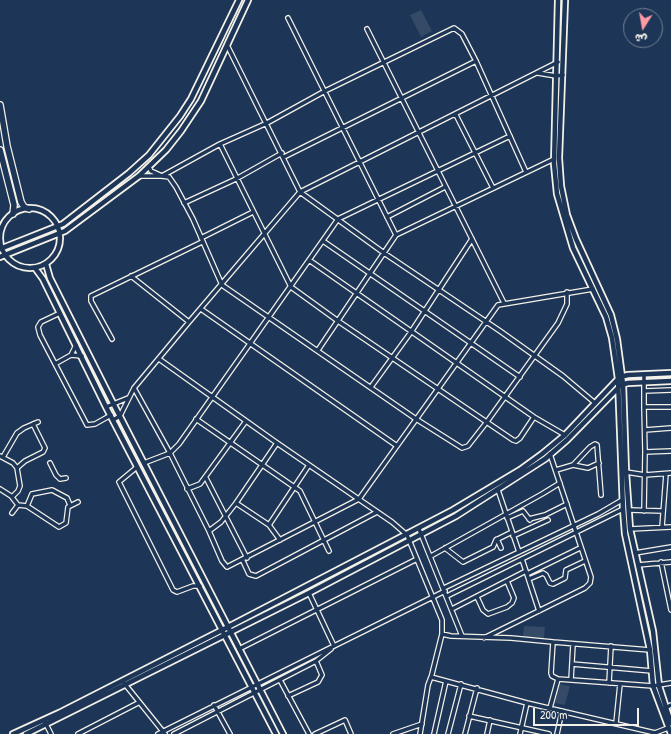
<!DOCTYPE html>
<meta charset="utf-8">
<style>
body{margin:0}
#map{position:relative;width:671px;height:734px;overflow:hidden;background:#1d3557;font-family:"Patrick Hand","Playpen Sans Arabic",sans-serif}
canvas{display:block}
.north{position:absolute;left:623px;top:8px;width:40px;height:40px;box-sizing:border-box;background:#1d3557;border:1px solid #738091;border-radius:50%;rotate:191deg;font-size:11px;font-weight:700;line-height:16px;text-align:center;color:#f4f1e8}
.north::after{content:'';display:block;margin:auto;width:14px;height:18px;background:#ff9aa2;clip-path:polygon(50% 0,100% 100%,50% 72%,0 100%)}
.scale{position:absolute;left:533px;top:708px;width:106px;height:18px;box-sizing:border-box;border:2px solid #f4f1e8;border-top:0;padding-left:5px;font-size:12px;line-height:14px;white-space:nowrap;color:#f4f1e8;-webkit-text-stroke:3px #1d3557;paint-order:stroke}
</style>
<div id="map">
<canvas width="671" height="734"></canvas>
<div class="north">ش</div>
<div class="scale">200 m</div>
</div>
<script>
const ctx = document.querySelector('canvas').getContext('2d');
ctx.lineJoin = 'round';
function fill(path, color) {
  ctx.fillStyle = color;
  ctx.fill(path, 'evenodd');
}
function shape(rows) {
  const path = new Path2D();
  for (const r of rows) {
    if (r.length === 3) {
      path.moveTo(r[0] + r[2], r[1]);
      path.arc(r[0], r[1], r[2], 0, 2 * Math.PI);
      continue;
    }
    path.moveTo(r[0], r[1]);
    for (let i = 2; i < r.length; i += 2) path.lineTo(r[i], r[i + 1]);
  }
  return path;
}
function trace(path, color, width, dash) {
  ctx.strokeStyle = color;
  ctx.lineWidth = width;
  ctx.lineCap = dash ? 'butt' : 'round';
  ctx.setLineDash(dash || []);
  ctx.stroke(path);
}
fill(shape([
 [421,10,432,31,421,37,410,15],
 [524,626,545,627,544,638,523,637],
 [559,684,570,686,565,705,555,703]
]), '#354a67');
const minor = shape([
 [288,18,396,235],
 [367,29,504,303],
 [227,45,300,192,384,253,500,331,563,376,595,403],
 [538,73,556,76,563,75],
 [456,115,493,188],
 [220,144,291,287,338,321,513,440,516,441,520,438,534,417],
 [284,157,476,61],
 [139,176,162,176,151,171,149,167],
 [162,176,169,177,176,187,193,219,222,285,416,419,462,448,468,446,486,423,558,323,567,304,567,292],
 [162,176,220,144,267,123,325,91,454,28,462,34,476,61,526,172],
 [184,203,236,179,282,153],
 [387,217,445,187],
 [201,238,253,212],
 [323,241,520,377],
 [309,260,534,417,565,435],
 [131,276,189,322],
 [201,309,397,446],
 [60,313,41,322,38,327,40,335,87,425,95,424,111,415],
 [112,339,91,301,91,296,202,242],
 [76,345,71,355,82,356],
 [318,350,396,235,554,159],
 [159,359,277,443,392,522,407,535,442,620,442,634,431,678],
 [55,364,71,355],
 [644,374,644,407],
 [371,387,411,332,472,239],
 [134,388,170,453,209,531,222,561,227,567,359,499,498,305,593,289],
 [644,391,671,390],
 [106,407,128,398],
 [196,419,300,491,329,551],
 [113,420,120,416,134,388,189,322,300,192,558,62],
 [645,430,671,428],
 [645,452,671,451],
 [0,456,13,463,17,468,20,486,18,491,12,497],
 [3,457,17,433,24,428,38,422],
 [50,463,56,475,60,479,66,478],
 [144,463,170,453,179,444,338,219,510,136],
 [573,465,590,447,595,444,597,445,601,495],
 [137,467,119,482,173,590,177,592,193,586,200,586],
 [17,468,25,461,43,452,45,448,33,424],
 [556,470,573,465,588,468,599,463],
 [626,472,645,475,671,473],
 [206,478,247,558],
 [0,489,11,496,18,505,27,506,59,527,66,523,68,507,78,502],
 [187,489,200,484,246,421],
 [498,490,519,552],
 [236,503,269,525,280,540],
 [27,506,32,494,52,490,67,498,70,505],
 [629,510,663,511],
 [644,511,645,452,644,407,671,407],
 [12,513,18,505],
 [507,518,523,511,530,520],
 [529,519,545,515,567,504],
 [269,525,309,465],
 [662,527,666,474],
 [419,529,462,636],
 [630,529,671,527],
 [209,531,221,522,236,503,277,443],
 [513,536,548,520],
 [497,539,501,548],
 [445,548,463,562,493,547,496,540,512,532],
 [635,553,671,547],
 [431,556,542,494,560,483],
 [522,559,539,611],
 [243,561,249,574,256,576,377,512],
 [661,562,671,610],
 [638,565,671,562],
 [527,574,580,548],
 [529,579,543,573,546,575,550,583,553,584,565,578,566,570,585,561],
 [444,588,598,514,622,500],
 [309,593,334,646,445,591],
 [447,596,623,509],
 [477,597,483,610,488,614,507,607,512,603,514,598,507,581],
 [452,609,526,571],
 [442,634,451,636,511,638,553,642],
 [484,638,585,588,590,583,591,577,550,454],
 [239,649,417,559],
 [650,650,553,642,551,673,552,676,558,679,653,686,671,683],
 [572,664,652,671],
 [280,680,309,734],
 [571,680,573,644],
 [124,683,165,734],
 [609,683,611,646],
 [288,696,318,682,322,675,316,661],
 [214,705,230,734],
 [550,708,558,679],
 [665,708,671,705],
 [469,716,549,734],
 [45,722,51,734],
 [616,723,620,684],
 [78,734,138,703],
 [158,734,334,646],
 [174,734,316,661,331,649],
 [315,734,345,720,351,734],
 [393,734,422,724],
 [420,734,428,685,431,677,527,703,655,733,668,728],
 [434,734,446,681],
 [448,734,461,684],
 [465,734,477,688],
 [487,734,490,720],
 [520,734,527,703],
 [557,734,562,711]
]);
const secondary = shape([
 [558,0,554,164,557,194,573,248,606,317,612,338,618,379,623,509,625,534,650,650,653,686,671,734],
 [565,0,559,158,561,186,567,215,576,239,611,315,617,339,623,384,626,472,630,529,653,631,659,686,671,723],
 [30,238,30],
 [0,249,63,224,129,173,149,155,180,116,191,99,239,0],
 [0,257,65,231,139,176,166,150,181,131,201,101,248,0],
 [46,264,50,278,113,403,283,734],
 [35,268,43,279,106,407,276,734],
 [13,734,59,713,228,627,453,510,520,470,542,454,565,435,620,377,628,375,671,373],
 [26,734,309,593,456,516,545,459,567,440,621,385,628,383,671,381]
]);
const trunk = shape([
 [0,105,7,146,21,202,24,207,29,209],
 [0,150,14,205,13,214]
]);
trace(minor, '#f4f1e8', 6);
trace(secondary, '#f4f1e8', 8);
trace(trunk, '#f4f1e8', 8);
trace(minor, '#1d3557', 3.5);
trace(secondary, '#1d3557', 4.5);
trace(trunk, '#1d3557', 5.5);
</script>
